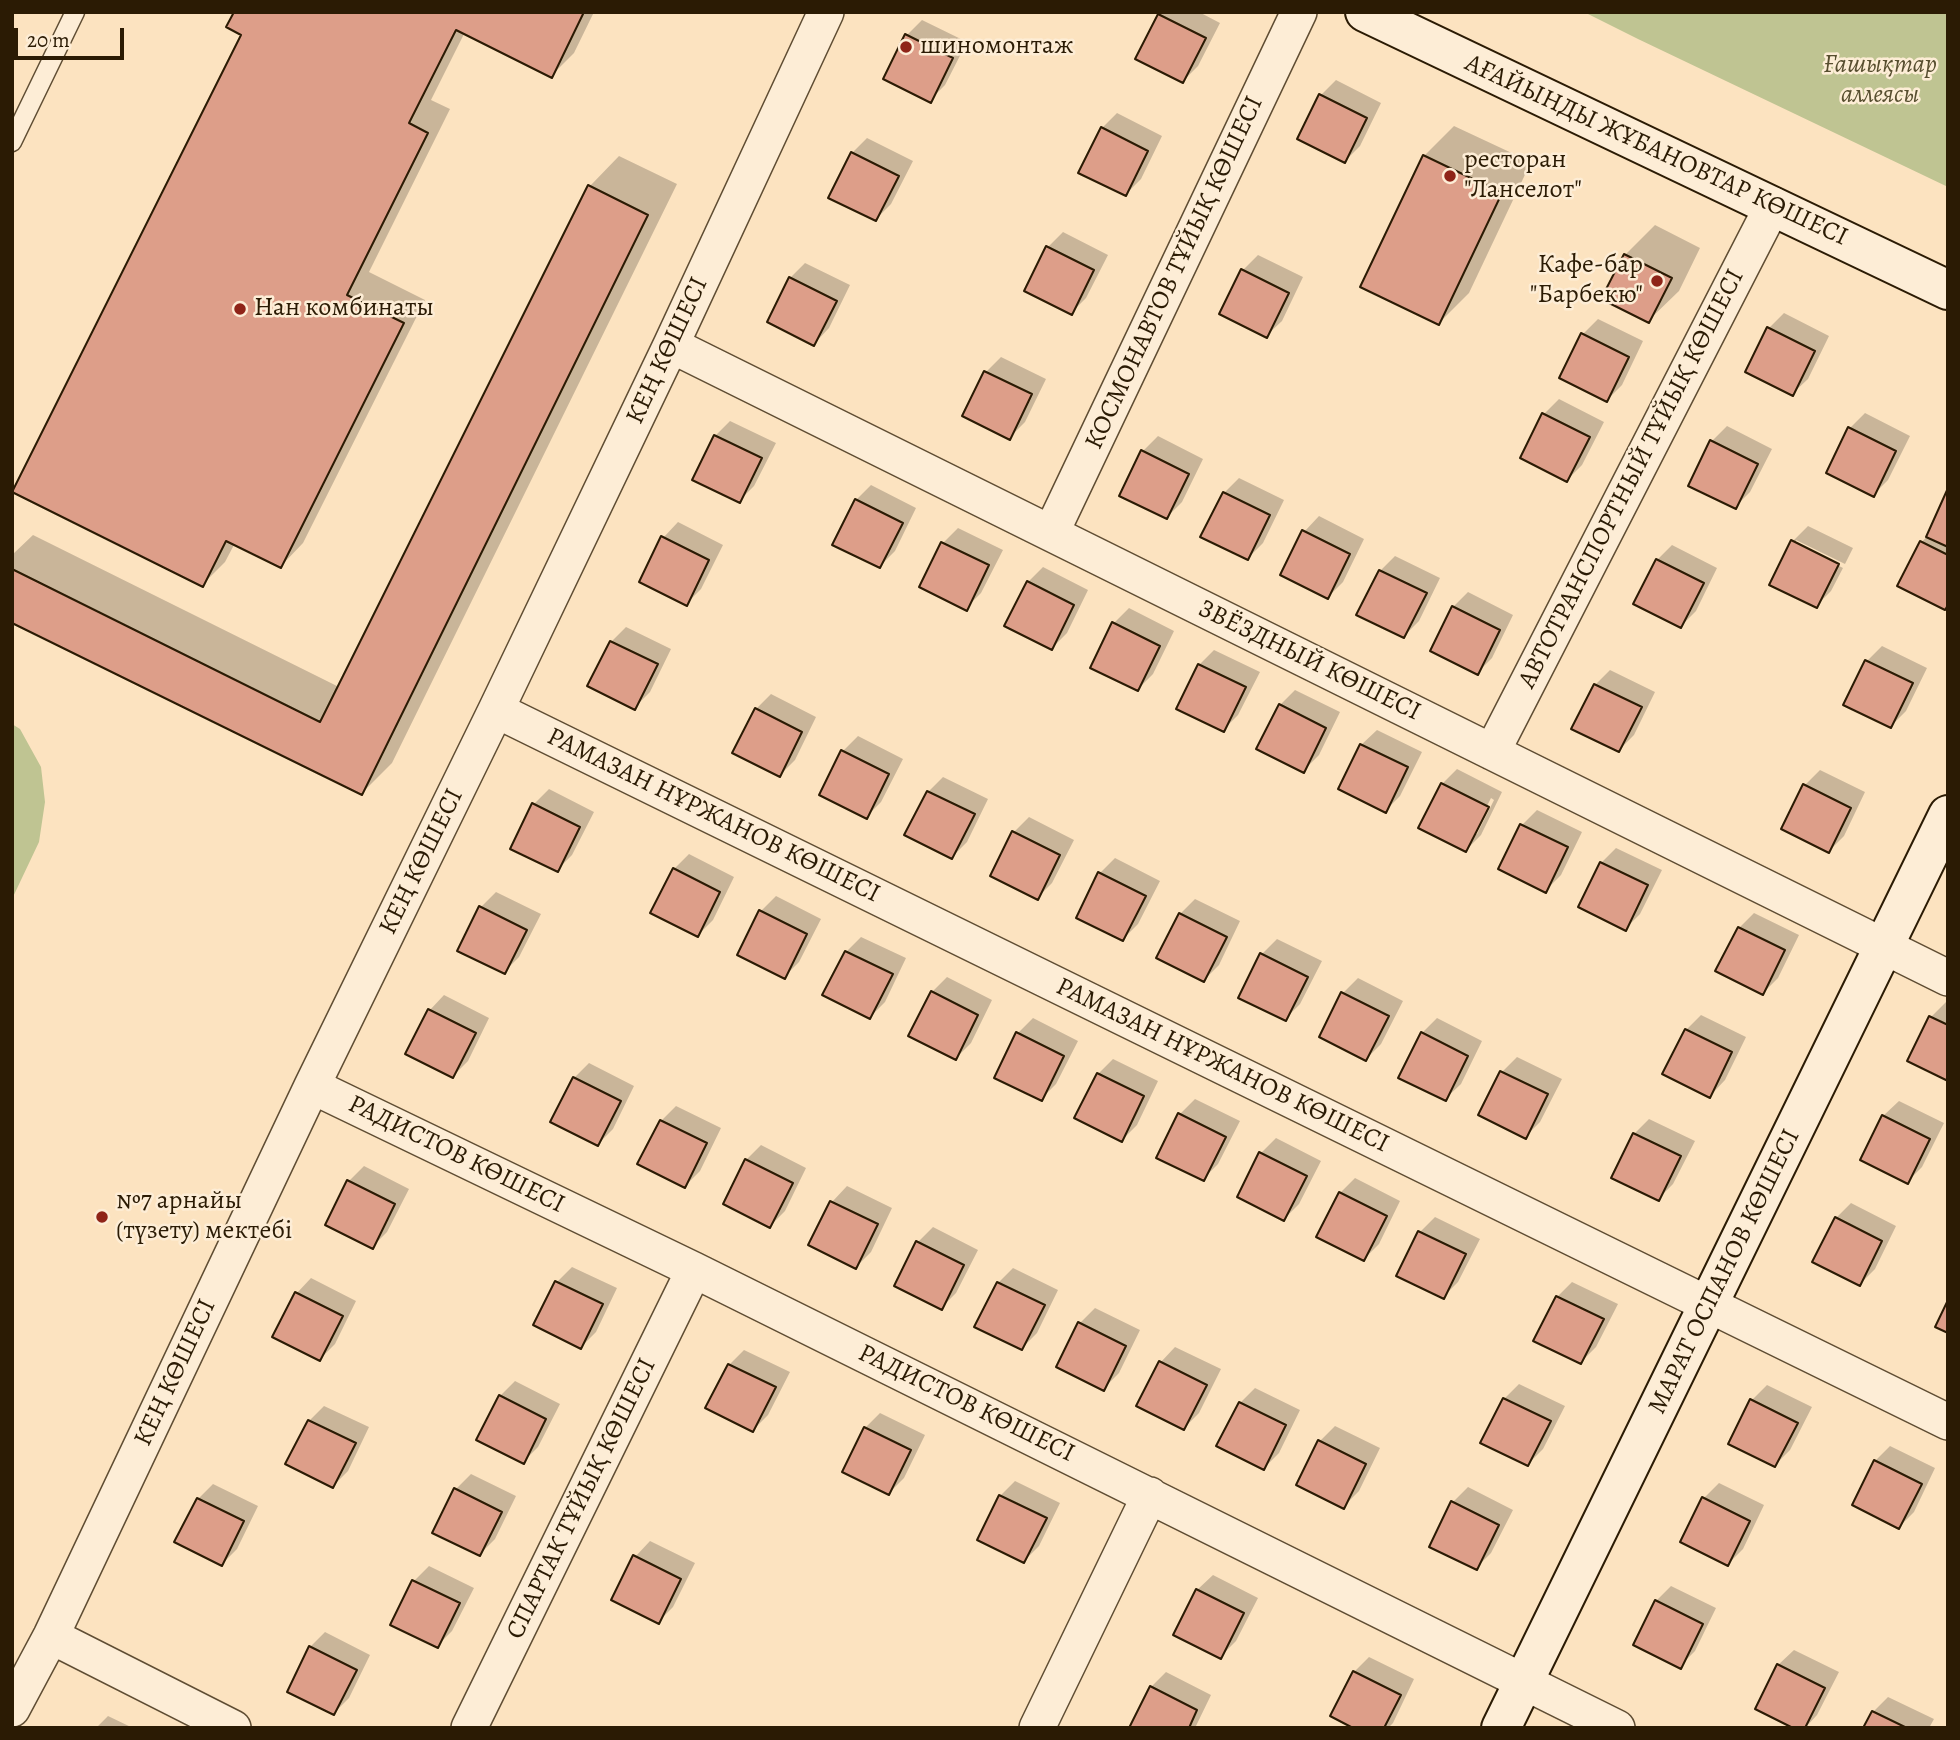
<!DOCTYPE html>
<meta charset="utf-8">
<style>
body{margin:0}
#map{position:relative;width:1960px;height:1740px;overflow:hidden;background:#fce3c0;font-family:Alegreya,serif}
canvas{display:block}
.frame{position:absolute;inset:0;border:14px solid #2b1b04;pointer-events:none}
.scale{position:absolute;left:14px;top:28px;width:110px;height:32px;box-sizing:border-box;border:4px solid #2b1b04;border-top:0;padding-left:9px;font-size:21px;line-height:24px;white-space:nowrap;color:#2b1b04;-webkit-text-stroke:5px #fdedd6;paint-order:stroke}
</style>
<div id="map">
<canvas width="1960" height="1740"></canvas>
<div class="frame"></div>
<div class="scale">20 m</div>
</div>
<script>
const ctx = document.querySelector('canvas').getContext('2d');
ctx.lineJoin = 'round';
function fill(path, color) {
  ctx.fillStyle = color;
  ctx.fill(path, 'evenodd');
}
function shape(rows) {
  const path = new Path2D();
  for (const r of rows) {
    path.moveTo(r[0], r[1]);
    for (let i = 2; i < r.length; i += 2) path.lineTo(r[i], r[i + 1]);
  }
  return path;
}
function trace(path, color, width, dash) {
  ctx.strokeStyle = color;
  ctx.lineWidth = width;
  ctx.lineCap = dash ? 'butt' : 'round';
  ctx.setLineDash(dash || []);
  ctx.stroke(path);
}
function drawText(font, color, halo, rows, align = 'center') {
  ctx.font = font + ' Alegreya,serif';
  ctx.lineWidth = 5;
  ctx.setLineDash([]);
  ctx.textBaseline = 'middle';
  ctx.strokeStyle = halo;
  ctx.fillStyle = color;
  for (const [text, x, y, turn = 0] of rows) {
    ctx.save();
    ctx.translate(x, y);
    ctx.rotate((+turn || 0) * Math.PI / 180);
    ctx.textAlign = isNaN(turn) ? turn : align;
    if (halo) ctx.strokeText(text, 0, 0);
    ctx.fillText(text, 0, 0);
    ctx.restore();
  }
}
fill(shape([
 [1584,12,1948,12,1948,187,1638,39],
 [12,724,20,729,41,767,45,802,39,842,12,899]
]), '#bfc492');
fill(shape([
 [236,12,594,12,574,53,551,76,465,32,431,100,450,109,369,272,425,300,303,543,281,566,235,543,225,562,202,585,243,34],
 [1162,12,1199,12,1220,23,1198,66,1183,81,1159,15],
 [922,20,967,42,945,85,930,100,907,35],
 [1336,80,1381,103,1360,146,1345,161,1321,95],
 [1117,113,1162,136,1141,179,1126,194,1102,128],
 [1454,126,1531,162,1469,293,1439,323,1424,156],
 [867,138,913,161,891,204,876,219,852,153],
 [619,156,677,184,392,763,362,793,12,621,12,555,33,535,339,687,590,186],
 [1655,225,1700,248,1679,291,1649,320,1625,255],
 [1063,232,1108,255,1086,298,1071,313,1048,247],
 [1258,255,1303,277,1282,321,1266,336,1243,270],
 [805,263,850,285,829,328,814,344,790,278],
 [1784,313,1829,336,1808,379,1792,394,1769,328],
 [1598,319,1643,341,1622,385,1607,400,1561,378,1583,334],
 [1001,357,1046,379,1025,422,1010,437,986,372],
 [1559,399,1604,422,1582,465,1567,480,1544,414],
 [1865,413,1910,436,1888,480,1873,495,1850,428],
 [730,421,776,443,754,486,739,501,715,436],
 [1727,426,1772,449,1750,492,1735,507,1712,441],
 [1158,436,1203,459,1182,502,1167,517,1143,451],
 [1239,478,1284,500,1263,543,1248,558,1224,493],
 [871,485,916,508,895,551,880,566,856,500],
 [1948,493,1948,605,1922,542,1928,535],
 [1319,516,1364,539,1343,582,1328,597,1304,532],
 [678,522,723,545,701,589,686,604,663,538],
 [1808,526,1853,548,1845,564,1796,540,1796,544,1843,568,1831,591,1816,606,1771,584,1793,541],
 [958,528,1003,550,981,593,966,608,921,586,943,543],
 [1672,545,1717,568,1696,611,1681,626,1657,560],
 [1395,556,1440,578,1419,621,1404,636,1380,571],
 [1043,567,1088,590,1067,633,1052,648,1028,582],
 [1468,592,1513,615,1492,658,1477,673,1453,607],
 [1129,608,1174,631,1153,674,1138,689,1114,623],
 [626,627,671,649,650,692,635,707,611,642],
 [1882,646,1927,668,1906,711,1891,726,1846,704,1867,661],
 [1214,650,1260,672,1238,715,1223,730,1199,665],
 [1610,670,1655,692,1634,735,1619,750,1595,685],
 [1295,690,1340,712,1319,755,1304,770,1280,705],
 [771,694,816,717,795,760,780,775,756,709],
 [1377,730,1422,752,1400,796,1385,811,1361,745],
 [858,736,903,759,881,802,866,817,843,751],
 [1457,769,1502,792,1481,835,1466,850,1442,784],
 [1491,798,1494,800,1477,834,1473,834],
 [1820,770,1865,792,1844,836,1829,851,1805,785],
 [943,777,988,799,967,842,952,857,928,792],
 [549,789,594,812,572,855,557,870,534,804],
 [1537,810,1582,832,1561,875,1546,890,1522,825],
 [1029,817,1074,840,1052,883,1037,898,1014,832],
 [1616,848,1662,870,1640,914,1625,929,1601,863],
 [689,854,734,877,713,920,698,935,674,869],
 [1115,858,1160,881,1138,924,1123,939,1100,873],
 [496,892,541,914,519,957,504,972,459,950,481,907],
 [776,896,821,919,799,962,784,977,761,911],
 [1195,899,1240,921,1219,965,1204,980,1180,914],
 [1754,913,1799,935,1778,978,1763,993,1739,928],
 [861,937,906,958,885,1002,870,1017,825,995,846,952],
 [1277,939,1322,961,1300,1004,1285,1019,1240,997,1262,954],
 [947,977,992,1000,971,1043,956,1058,932,992],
 [1358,978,1403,1001,1381,1044,1366,1059,1343,993],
 [444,995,489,1018,468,1061,453,1076,429,1011],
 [1946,1002,1948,1003,1948,1079,1931,1017],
 [1701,1015,1746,1037,1725,1080,1710,1096,1686,1030],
 [1033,1018,1078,1041,1056,1084,1041,1099,1018,1033],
 [1437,1018,1482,1041,1461,1084,1445,1099,1422,1033],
 [1517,1057,1562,1079,1540,1122,1525,1137,1480,1115,1502,1072],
 [1113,1059,1158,1081,1137,1125,1122,1140,1098,1074],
 [589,1063,634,1086,613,1129,598,1144,574,1078],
 [1195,1099,1240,1121,1218,1164,1203,1179,1158,1157,1180,1114],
 [1899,1101,1944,1123,1922,1167,1907,1182,1883,1116],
 [676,1106,721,1128,700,1171,685,1186,661,1121],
 [1649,1119,1695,1141,1673,1184,1658,1199,1634,1134],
 [1276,1138,1321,1161,1299,1204,1284,1219,1261,1153],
 [761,1145,806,1168,785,1211,770,1226,746,1160],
 [364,1166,409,1189,387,1232,372,1247,349,1181],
 [1355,1178,1400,1201,1379,1244,1364,1259,1340,1193],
 [847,1186,892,1208,871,1252,856,1267,811,1245,832,1202],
 [1851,1203,1896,1226,1875,1269,1860,1284,1836,1218],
 [1435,1217,1480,1239,1458,1282,1443,1297,1398,1275,1420,1232],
 [933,1227,978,1250,956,1293,941,1308,918,1242],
 [572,1267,617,1288,596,1332,581,1347,536,1325,557,1282],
 [1013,1268,1058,1290,1037,1333,1022,1348,998,1283],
 [311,1278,356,1301,335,1344,320,1359,296,1294],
 [1572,1282,1618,1304,1596,1347,1581,1362,1557,1297],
 [1095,1308,1140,1330,1119,1373,1104,1388,1080,1323],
 [1175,1347,1221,1369,1199,1413,1184,1428,1160,1363],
 [744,1350,790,1372,768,1415,753,1430,708,1408,729,1365],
 [515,1381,560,1404,538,1447,523,1462,500,1396],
 [1519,1384,1565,1406,1543,1449,1528,1464,1483,1442,1504,1399],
 [1767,1385,1812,1407,1790,1450,1775,1465,1752,1400],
 [1255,1388,1300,1410,1279,1453,1264,1468,1240,1403],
 [324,1406,369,1427,348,1471,333,1486,309,1421],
 [880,1413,925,1435,904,1478,889,1493,865,1428],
 [1335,1426,1380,1448,1359,1491,1344,1506,1298,1484,1320,1441],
 [1890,1446,1935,1468,1914,1512,1899,1527,1875,1461],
 [471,1474,516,1496,495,1539,480,1554,434,1532,456,1489],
 [1015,1481,1060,1503,1039,1546,1024,1561,1000,1496],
 [1719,1483,1764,1505,1743,1549,1728,1564,1704,1498],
 [213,1484,258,1506,237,1549,222,1564,198,1499],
 [1468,1487,1513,1510,1491,1553,1476,1568,1453,1502],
 [650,1541,695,1563,673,1607,658,1622,635,1557],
 [429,1566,474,1588,452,1631,437,1646,392,1624,414,1581],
 [1213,1575,1258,1598,1236,1641,1221,1656,1197,1590],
 [1671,1586,1716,1608,1695,1651,1680,1666,1656,1601],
 [325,1632,370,1655,349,1698,334,1713,310,1647],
 [1794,1650,1839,1672,1817,1715,1805,1728,1778,1665],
 [1369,1657,1414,1679,1393,1723,1388,1728,1357,1728,1354,1672],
 [1166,1672,1211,1695,1195,1728,1131,1728,1151,1687],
 [1888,1697,1934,1719,1929,1728,1865,1728,1873,1712],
 [108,1716,133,1728,96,1728]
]), '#0003');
const building = shape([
 [234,12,584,12,552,78,456,30,409,123,428,133,347,295,404,323,281,568,226,541,203,587,12,492,241,35,226,27,234,12],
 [1158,14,1206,38,1183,83,1135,59,1158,14],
 [905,34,953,58,931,103,883,79,905,34],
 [1319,94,1367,118,1345,163,1297,139,1319,94],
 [1101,127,1148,151,1126,196,1078,173,1101,127],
 [851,152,899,176,876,221,828,198,851,152],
 [1423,155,1502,193,1439,325,1360,287,1423,155],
 [588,185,648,215,362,795,12,623,12,569,320,722,588,185],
 [1046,246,1094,270,1072,315,1024,291,1046,246],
 [1624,254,1672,278,1649,323,1601,299,1624,254],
 [1241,269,1289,293,1267,338,1219,314,1241,269],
 [789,277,837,301,814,346,767,322,789,277],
 [1767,327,1815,351,1793,396,1745,372,1767,327],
 [1581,333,1629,357,1607,402,1559,378,1581,333],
 [984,371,1032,394,1010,440,962,416,984,371],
 [1542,413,1590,437,1567,482,1520,458,1542,413],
 [1848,427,1896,451,1874,497,1826,473,1848,427],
 [714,435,762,458,740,503,692,480,714,435],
 [1710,440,1758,464,1736,509,1688,486,1710,440],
 [1141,450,1189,474,1167,519,1119,496,1141,450],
 [1948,488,1948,547,1926,537,1948,488],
 [1223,492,1270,515,1248,560,1200,537,1223,492],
 [855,499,903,523,880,568,832,545,855,499],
 [1302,530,1350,554,1328,599,1280,575,1302,530],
 [661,536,709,560,687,606,639,582,661,536],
 [1791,540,1839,564,1817,608,1769,585,1791,540],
 [1920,541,1948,555,1948,605,1945,610,1897,586,1920,541],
 [941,542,989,565,967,611,919,587,941,542],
 [1656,559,1704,583,1681,628,1633,604,1656,559],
 [1379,570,1427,593,1404,638,1356,615,1379,570],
 [1027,581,1074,605,1052,650,1004,626,1027,581],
 [1452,606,1500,630,1478,675,1430,651,1452,606],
 [1112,622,1160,646,1138,691,1090,668,1112,622],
 [610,641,658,664,635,710,587,686,610,641],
 [1865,660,1913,683,1891,728,1843,705,1865,660],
 [1198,664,1246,687,1224,732,1176,709,1198,664],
 [1594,684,1642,707,1619,752,1571,729,1594,684],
 [1279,704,1326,728,1304,773,1256,749,1279,704],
 [755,708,802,732,780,777,732,753,755,708],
 [1360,744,1408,767,1386,813,1338,789,1360,744],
 [841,750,889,774,867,819,819,795,841,750],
 [1441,783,1489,807,1466,852,1418,828,1441,783],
 [1803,784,1851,808,1829,853,1781,829,1803,784],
 [927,791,975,814,952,859,904,835,927,791],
 [532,803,580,827,558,872,510,849,532,803],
 [1520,824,1568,847,1546,893,1498,869,1520,824],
 [1012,831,1060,855,1038,900,990,876,1012,831],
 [1600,862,1648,885,1626,931,1578,907,1600,862],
 [673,868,720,892,698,937,650,913,673,868],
 [1098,872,1146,896,1123,941,1076,918,1098,872],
 [479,906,527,930,505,974,457,951,479,906],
 [759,910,807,934,785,979,737,955,759,910],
 [1179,913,1227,937,1204,982,1156,958,1179,913],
 [1738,927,1785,950,1763,995,1715,971,1738,927],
 [845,951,893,974,870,1019,822,995,845,951],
 [1260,953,1308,977,1286,1021,1238,998,1260,953],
 [931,991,978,1015,956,1060,908,1036,931,991],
 [1341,992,1389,1016,1366,1061,1319,1037,1341,992],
 [428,1009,476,1033,453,1078,405,1054,428,1009],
 [1929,1016,1948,1025,1948,1081,1907,1061,1929,1016],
 [1685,1029,1732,1052,1710,1098,1662,1074,1685,1029],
 [1016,1032,1064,1056,1042,1101,994,1078,1016,1032],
 [1421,1032,1468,1056,1446,1101,1398,1078,1421,1032],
 [1500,1071,1548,1094,1526,1139,1478,1115,1500,1071],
 [1097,1073,1144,1096,1122,1142,1074,1118,1097,1073],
 [573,1077,621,1101,598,1146,550,1122,573,1077],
 [1178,1113,1226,1137,1204,1181,1156,1158,1178,1113],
 [1882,1115,1930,1139,1908,1184,1860,1160,1882,1115],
 [660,1120,707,1143,685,1188,637,1164,660,1120],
 [1633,1133,1681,1156,1659,1201,1611,1178,1633,1133],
 [1259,1152,1307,1176,1284,1221,1237,1197,1259,1152],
 [745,1159,793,1183,770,1228,723,1204,745,1159],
 [347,1180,395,1204,373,1249,325,1225,347,1180],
 [1339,1192,1387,1216,1364,1261,1316,1237,1339,1192],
 [830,1201,878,1224,856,1269,808,1245,830,1201],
 [1835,1217,1882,1241,1860,1286,1812,1262,1835,1217],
 [1418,1231,1466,1254,1444,1299,1396,1276,1418,1231],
 [916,1241,964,1265,942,1310,894,1286,916,1241],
 [555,1281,603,1304,581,1349,533,1325,555,1281],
 [997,1282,1045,1305,1022,1350,974,1327,997,1282],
 [295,1292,343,1316,320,1361,272,1337,295,1292],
 [1556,1296,1604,1319,1581,1364,1533,1341,1556,1296],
 [1948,1300,1948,1333,1935,1327,1948,1300],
 [1078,1322,1126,1346,1104,1391,1056,1367,1078,1322],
 [1159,1361,1207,1385,1184,1430,1136,1406,1159,1361],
 [728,1364,776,1387,753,1432,705,1408,728,1364],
 [499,1395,546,1419,524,1464,476,1440,499,1395],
 [1503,1398,1551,1421,1528,1466,1480,1443,1503,1398],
 [1750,1399,1798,1423,1775,1467,1728,1444,1750,1399],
 [1239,1402,1286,1425,1264,1470,1216,1446,1239,1402],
 [308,1420,356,1443,333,1488,285,1464,308,1420],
 [864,1427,911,1450,889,1495,842,1472,864,1427],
 [1318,1440,1366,1464,1344,1509,1296,1485,1318,1440],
 [1874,1460,1922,1484,1899,1529,1852,1505,1874,1460],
 [454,1488,502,1512,480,1556,432,1533,454,1488],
 [999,1495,1047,1518,1024,1563,977,1540,999,1495],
 [1702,1497,1750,1521,1728,1566,1680,1542,1702,1497],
 [197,1498,244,1521,222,1566,174,1542,197,1498],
 [1451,1501,1499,1525,1477,1570,1429,1547,1451,1501],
 [633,1555,681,1579,659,1624,611,1600,633,1555],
 [412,1580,460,1603,438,1648,390,1625,412,1580],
 [1196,1589,1244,1613,1221,1659,1173,1635,1196,1589],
 [1655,1600,1703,1624,1681,1669,1633,1645,1655,1600],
 [309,1646,357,1670,334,1715,287,1692,309,1646],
 [1777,1664,1825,1688,1805,1728,1793,1728,1755,1709,1777,1664],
 [1353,1671,1401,1695,1384,1728,1353,1728,1330,1716,1353,1671],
 [1150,1686,1197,1710,1189,1728,1129,1728,1150,1686],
 [1872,1711,1907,1728,1863,1728,1872,1711]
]);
fill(building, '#dd9e89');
trace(building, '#2b1b04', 2);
const lane = shape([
 [12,142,75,12]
]);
const street = shape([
 [671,345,1948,978],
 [1051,533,1299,12],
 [496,710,1948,1422],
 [1492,752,1773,205],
 [312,1086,694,1270,1617,1728],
 [51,1636,233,1728],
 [12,1709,51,1636,312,1086,496,710,671,345,826,12],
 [469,1728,694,1270],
 [1037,1728,1150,1495]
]);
const secondary = shape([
 [1365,12,1948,290],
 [1501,1728,1948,815]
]);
trace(lane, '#5f4d33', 21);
trace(street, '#5f4d33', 38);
trace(secondary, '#2b1b04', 42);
trace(lane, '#fdedd6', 18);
trace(street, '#fdedd6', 35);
trace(secondary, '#fdedd6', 38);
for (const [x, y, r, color] of [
 [906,47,7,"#8f2418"],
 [1450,176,7,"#8f2418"],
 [1657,281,7,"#8f2418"],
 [240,309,7,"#8f2418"],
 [102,1217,7,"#8f2418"]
]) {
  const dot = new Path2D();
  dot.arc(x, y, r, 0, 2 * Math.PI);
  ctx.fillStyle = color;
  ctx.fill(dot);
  trace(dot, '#fdedd6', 2.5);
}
drawText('26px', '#2b1b04', '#fdedd6', [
 ["шиномонтаж",920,47],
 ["ресторан",1464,161],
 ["\"Ланселот\"",1464,191],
 ["Кафе-бар",1643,266,"right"],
 ["\"Барбекю\"",1643,296,"right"],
 ["Нан комбинаты",254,309],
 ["№7 арнайы",116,1202],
 ["(түзету) мектебі",116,1232]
], 'left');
drawText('italic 26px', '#574e2f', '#fdedd6', [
 ["Ғашықтар",1880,66],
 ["аллеясы",1880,96]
]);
drawText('26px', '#2b1b04', '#fdedd6', [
 ["АҒАЙЫНДЫ ЖҰБАНОВТАР КӨШЕСІ",1656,151,25],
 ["КОСМОНАВТОВ ТҰЙЫҚ КӨШЕСІ",1175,273,-65],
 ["КЕҢ КӨШЕСІ",668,351,-65],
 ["АВТОТРАНСПОРТНЫЙ ТҰЙЫҚ КӨШЕСІ",1632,479,-63],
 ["ЗВЁЗДНЫЙ КӨШЕСІ",1309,661,26],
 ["РАМАЗАН НҰРЖАНОВ КӨШЕСІ",713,816,26],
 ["КЕҢ КӨШЕСІ",422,862,-64],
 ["РАМАЗАН НҰРЖАНОВ КӨШЕСІ",1222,1066,26],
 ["РАДИСТОВ КӨШЕСІ",456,1155,26],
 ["МАРАТ ОСПАНОВ КӨШЕСІ",1725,1272,-64],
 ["КЕҢ КӨШЕСІ",176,1373,-65],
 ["РАДИСТОВ КӨШЕСІ",966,1404,26],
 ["СПАРТАК ТҰЙЫҚ КӨШЕСІ",582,1499,-64]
]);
</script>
